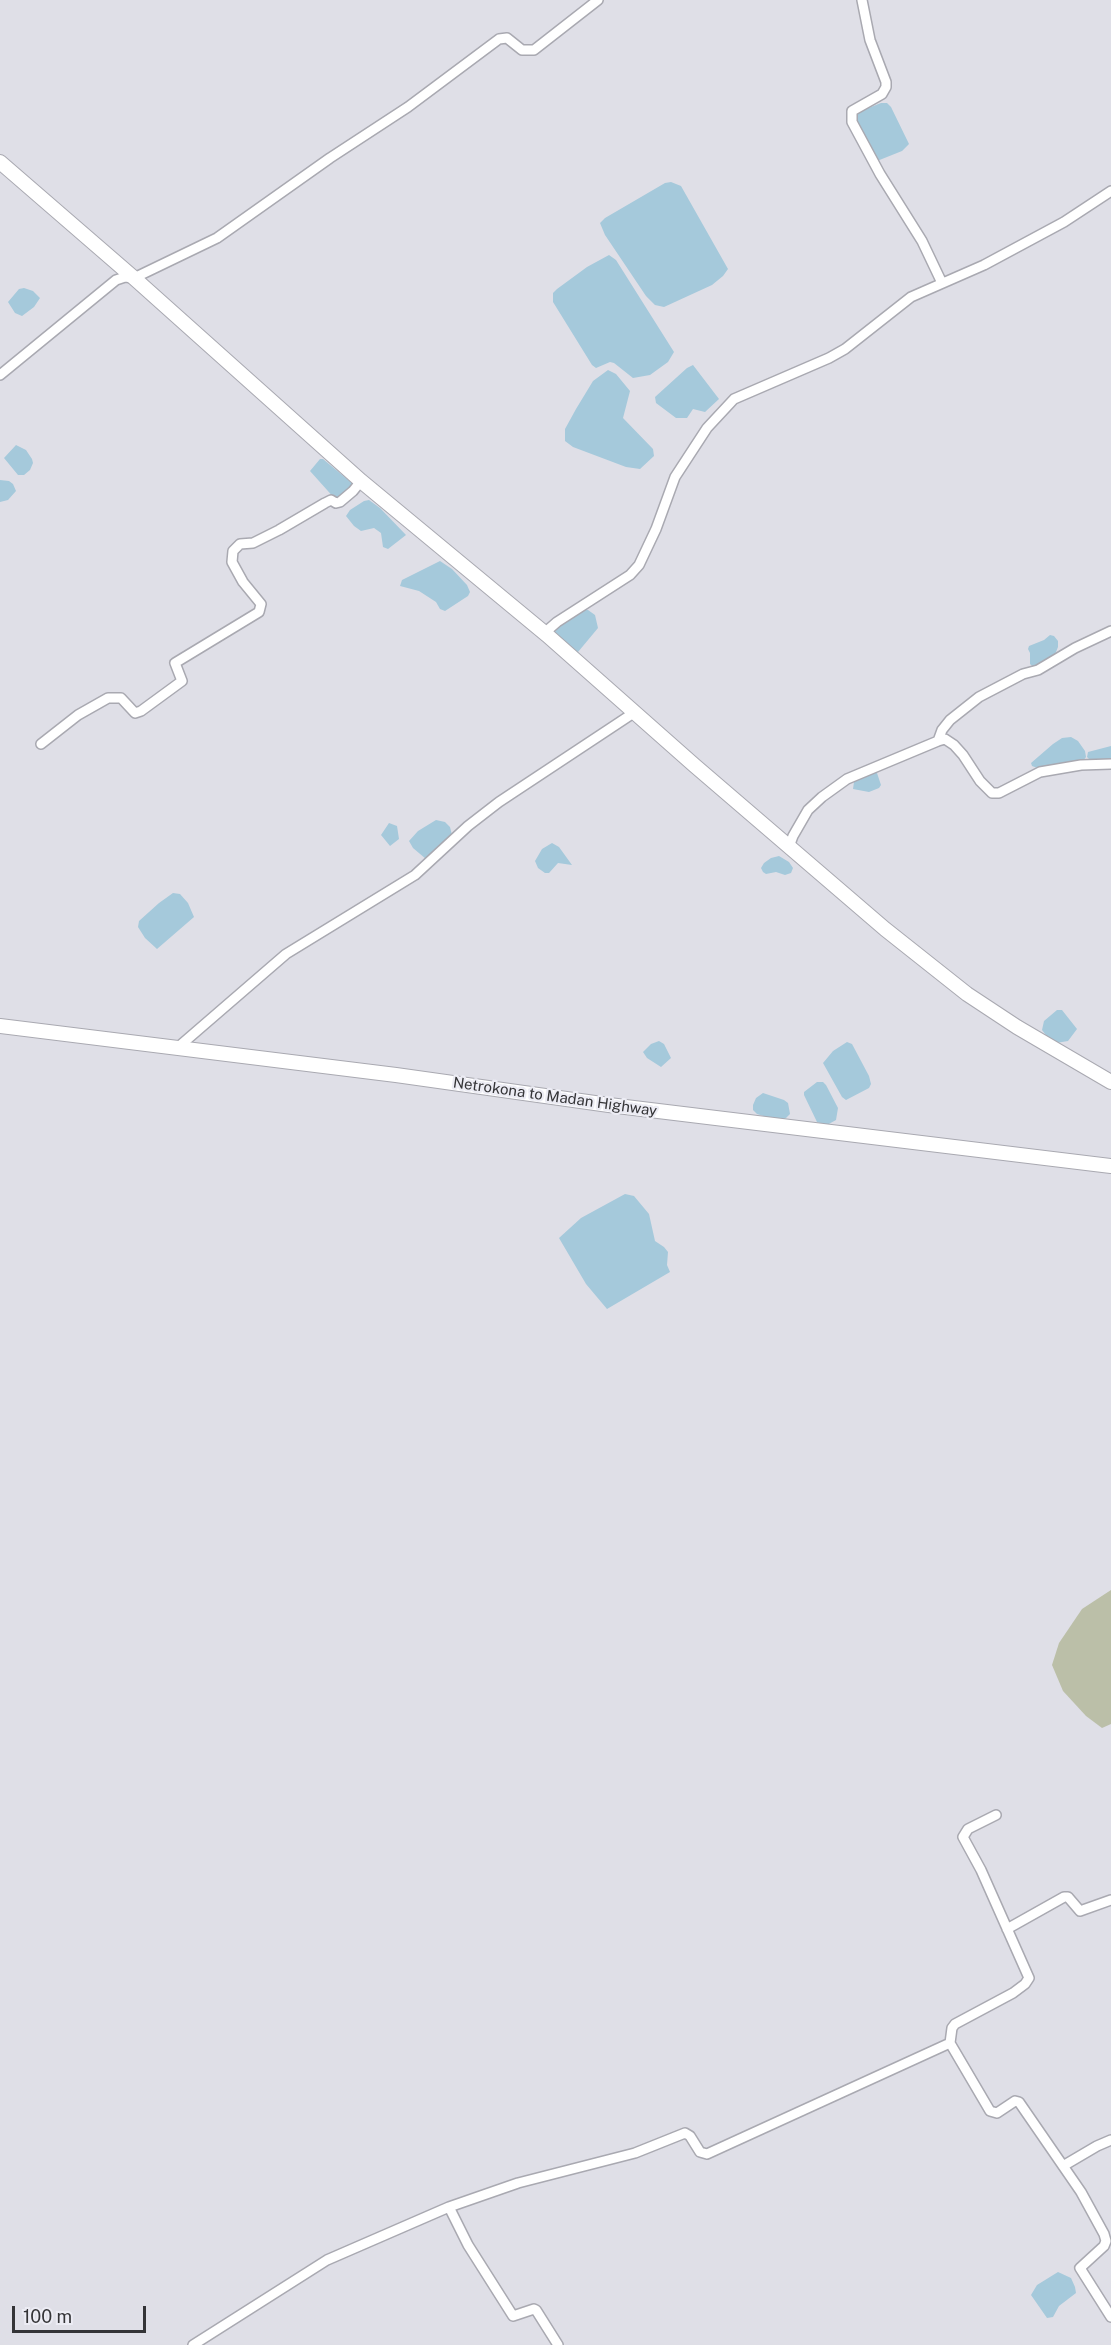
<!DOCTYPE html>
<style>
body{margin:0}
#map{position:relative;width:1111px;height:2345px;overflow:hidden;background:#dfdfe7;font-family:"Public Sans",sans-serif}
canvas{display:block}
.scale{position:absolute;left:12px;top:2306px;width:134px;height:27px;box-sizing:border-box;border:3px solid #343437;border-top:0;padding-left:8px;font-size:18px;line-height:21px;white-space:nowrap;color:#343437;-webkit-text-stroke:4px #ececf4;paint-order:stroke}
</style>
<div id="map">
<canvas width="1111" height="2345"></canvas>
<div class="scale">100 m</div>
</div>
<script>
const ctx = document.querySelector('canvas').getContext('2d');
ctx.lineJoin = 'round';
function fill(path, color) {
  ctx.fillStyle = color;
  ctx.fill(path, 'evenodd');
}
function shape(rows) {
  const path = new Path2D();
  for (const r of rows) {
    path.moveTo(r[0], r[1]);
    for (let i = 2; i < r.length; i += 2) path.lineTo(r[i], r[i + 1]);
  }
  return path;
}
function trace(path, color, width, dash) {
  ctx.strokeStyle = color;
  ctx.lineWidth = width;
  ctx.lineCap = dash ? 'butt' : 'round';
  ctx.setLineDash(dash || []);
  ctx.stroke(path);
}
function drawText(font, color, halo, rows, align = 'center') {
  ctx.font = font + ' "Public Sans",sans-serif';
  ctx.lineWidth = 4.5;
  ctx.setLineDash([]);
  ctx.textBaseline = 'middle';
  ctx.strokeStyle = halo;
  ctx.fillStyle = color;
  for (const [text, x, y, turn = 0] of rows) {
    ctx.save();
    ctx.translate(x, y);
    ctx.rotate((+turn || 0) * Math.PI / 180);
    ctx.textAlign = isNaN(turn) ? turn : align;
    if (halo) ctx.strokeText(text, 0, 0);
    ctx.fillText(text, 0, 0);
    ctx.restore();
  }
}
fill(shape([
 [1111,1590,1111,1724,1102,1728,1086,1716,1063,1691,1052,1665,1059,1643,1082,1609]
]), '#bbbfa8');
fill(shape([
 [881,103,887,103,891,107,909,144,902,151,877,161,855,120,856,116,861,111],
 [671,182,681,186,728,269,723,276,712,285,664,307,655,305,646,296,605,235,600,223,605,218,665,183],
 [609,255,616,260,674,352,668,362,650,375,633,378,614,363,610,362,596,368,592,365,553,302,553,293,557,289,587,267],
 [24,288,33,291,40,298,34,307,22,316,15,313,8,302,19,289],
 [693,365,719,399,705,412,693,409,687,418,676,418,656,403,655,397,687,368],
 [608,370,616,374,630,391,623,418,653,449,654,456,640,469,626,467,573,447,565,441,565,429,576,409,593,381],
 [16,445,26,450,32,459,33,463,30,470,24,475,18,475,4,458],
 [320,459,323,459,353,484,353,488,336,500,310,471],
 [0,480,9,481,13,484,16,491,8,500,0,502],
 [369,500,380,508,406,535,388,549,383,547,381,533,374,528,361,531,354,526,346,516,350,510,364,501],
 [440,561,452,569,467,585,470,592,468,596,445,611,440,609,436,602,419,591,400,586,402,580],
 [581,609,588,610,595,615,598,628,578,652,571,650,554,633,562,622],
 [1050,635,1054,636,1058,641,1058,647,1054,657,1034,668,1030,664,1030,653,1028,649,1029,646,1044,640],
 [1071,737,1078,741,1085,751,1086,757,1083,761,1040,769,1032,766,1031,763,1053,744,1062,738],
 [1111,746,1111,760,1091,761,1087,757,1088,752],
 [868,773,877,773,881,785,879,788,869,792,853,789,854,782],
 [436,820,445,822,450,827,452,835,426,859,413,848,409,841,418,831],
 [389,823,397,826,399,839,390,846,381,835],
 [552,843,559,847,572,865,558,863,549,873,545,873,538,868,535,861,542,849],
 [779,856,789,862,793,868,791,873,785,875,776,872,766,874,763,872,761,868,764,863,771,858],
 [173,893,180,894,188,903,194,917,157,949,145,938,138,927,139,921,159,903],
 [1057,1010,1062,1010,1077,1029,1068,1041,1056,1043,1048,1038,1042,1030,1044,1021],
 [659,1041,664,1044,671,1058,661,1067,647,1058,643,1052,651,1044],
 [847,1042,852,1044,869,1076,871,1084,869,1088,846,1100,842,1097,823,1063,833,1051],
 [817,1082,823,1082,826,1085,838,1108,836,1120,827,1125,817,1122,804,1095,804,1092],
 [763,1093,784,1100,788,1103,790,1114,786,1118,780,1121,757,1114,753,1110,753,1105,756,1098],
 [625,1194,634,1196,649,1214,655,1241,664,1247,668,1252,667,1265,670,1272,607,1309,586,1284,559,1238,581,1218],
 [1058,2272,1071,2278,1075,2287,1076,2293,1059,2306,1053,2317,1047,2318,1031,2295,1037,2285]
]), '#a5c9db');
const minor = shape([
 [862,0,870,40,886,82,886,87,882,94,852,111,852,122,880,174,922,241,942,283],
 [0,375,116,280,125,277,134,278,217,238,330,158,408,107,499,39,507,38,522,50,534,50,598,0],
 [547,635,549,629,557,622,630,575,639,565,656,529,675,477,707,428,734,399,829,358,845,349,911,297,984,265,1064,222,1111,191],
 [938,741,942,730,950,720,979,697,1023,674,1038,670,1075,648,1111,631],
 [41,744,78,715,108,698,121,698,135,713,141,711,182,681,175,663,259,612,261,604,243,582,232,562,233,551,240,544,253,543,279,530,325,503,331,500,336,503,340,502,353,491,361,481],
 [789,847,793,836,808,810,822,797,847,779,938,741,945,739,954,745,963,755,980,781,992,793,999,793,1040,772,1081,765,1111,764],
 [176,1049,286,954,415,875,468,826,499,802,635,712],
 [1007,1929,1064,1897,1068,1897,1080,1911,1111,1900],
 [950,2043,952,2028,955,2024,1013,1993,1025,1984,1029,1978,981,1870,963,1837,968,1829,996,1815],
 [1063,2166,1097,2146,1111,2140],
 [449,2207,468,2245,513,2316,534,2309,536,2310,558,2345],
 [193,2345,327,2260,449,2207,518,2183,635,2153,685,2133,690,2136,700,2152,707,2154,950,2043,990,2111,997,2113,1015,2101,1019,2102,1081,2192,1104,2234,1106,2241,1104,2246,1080,2268,1111,2317]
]);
const secondary = shape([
 [0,162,134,278,361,481,547,635,694,765,885,929,967,994,1017,1027,1111,1082],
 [0,1026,396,1075,609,1105,1111,1166]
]);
trace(minor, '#a9a9b1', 12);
trace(secondary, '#a9a9b1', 16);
trace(minor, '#fff', 9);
trace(secondary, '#fff', 14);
drawText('15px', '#343437', '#ececf4', [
 ["Netrokona to Madan Highway",555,1097,8]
]);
</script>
